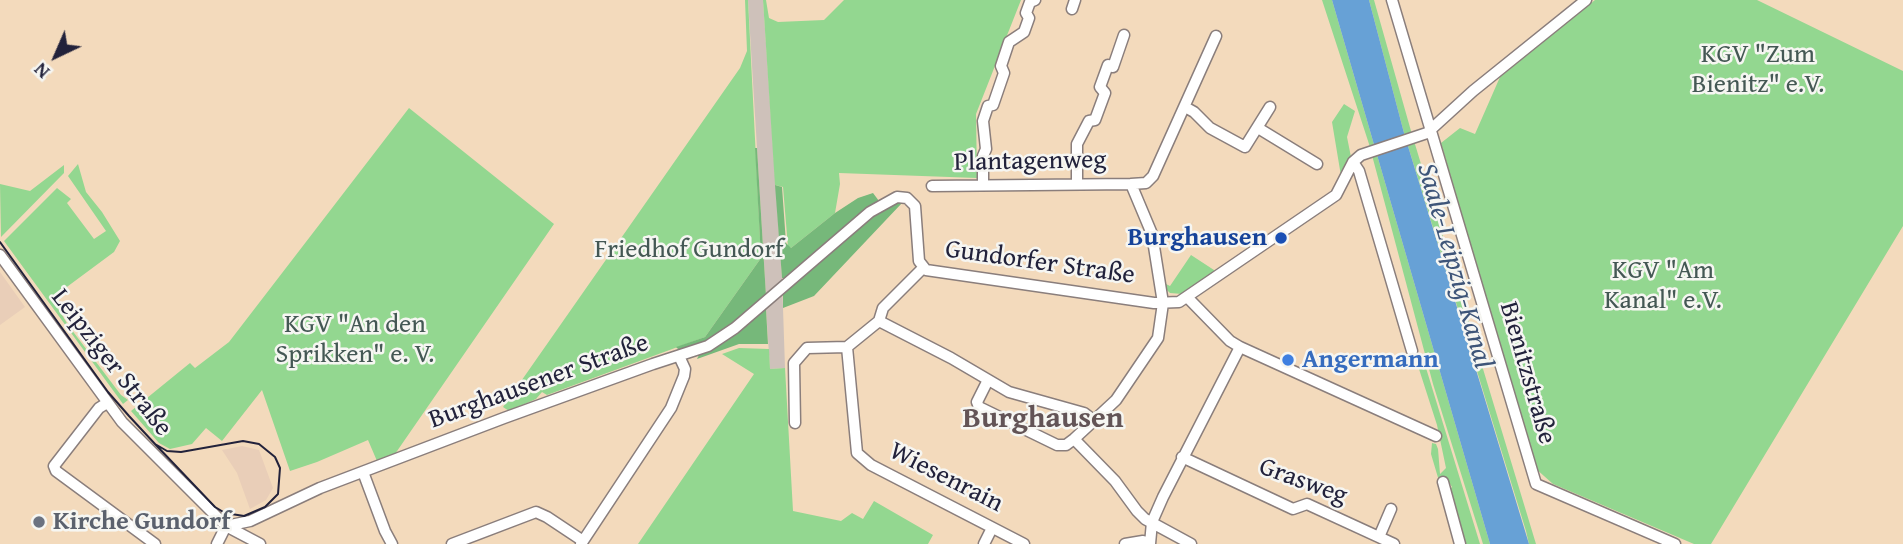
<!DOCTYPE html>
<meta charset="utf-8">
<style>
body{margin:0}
#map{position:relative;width:1903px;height:544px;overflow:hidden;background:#f3dabc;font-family:"Gentium Book Plus",serif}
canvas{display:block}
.north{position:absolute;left:21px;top:21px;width:70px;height:70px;-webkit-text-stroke:5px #f6f6f2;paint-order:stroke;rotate:224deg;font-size:19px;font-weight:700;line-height:28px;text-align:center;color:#22223b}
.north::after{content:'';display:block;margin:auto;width:24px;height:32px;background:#22223b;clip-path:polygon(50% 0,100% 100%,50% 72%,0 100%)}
</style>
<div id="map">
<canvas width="1903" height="544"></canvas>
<div class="north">N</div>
</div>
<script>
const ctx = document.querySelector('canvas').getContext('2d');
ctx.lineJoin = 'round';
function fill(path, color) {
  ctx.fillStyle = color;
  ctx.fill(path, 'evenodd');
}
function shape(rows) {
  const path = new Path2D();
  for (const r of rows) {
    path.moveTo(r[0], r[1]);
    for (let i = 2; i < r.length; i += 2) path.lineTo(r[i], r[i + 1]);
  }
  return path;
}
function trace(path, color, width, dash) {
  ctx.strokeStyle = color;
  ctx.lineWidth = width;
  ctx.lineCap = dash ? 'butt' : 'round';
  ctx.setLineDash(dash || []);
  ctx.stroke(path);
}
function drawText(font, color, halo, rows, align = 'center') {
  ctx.font = font + ' "Gentium Book Plus",serif';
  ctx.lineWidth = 5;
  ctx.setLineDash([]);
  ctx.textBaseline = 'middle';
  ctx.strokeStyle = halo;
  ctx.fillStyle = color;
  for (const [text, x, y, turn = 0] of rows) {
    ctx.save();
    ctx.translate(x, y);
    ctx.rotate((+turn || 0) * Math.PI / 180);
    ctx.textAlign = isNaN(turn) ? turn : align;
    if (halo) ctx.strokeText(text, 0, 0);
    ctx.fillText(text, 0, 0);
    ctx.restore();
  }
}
fill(shape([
 [0,272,25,307,0,325],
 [242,446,259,450,273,488,266,500,250,509,237,473,222,450]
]), '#e9ceb8');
fill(shape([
 [748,0,763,0,782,278,785,368,770,369,766,309,769,306,769,294,766,296]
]), '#cec1ba');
fill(shape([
 [745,0,748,0,761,258,705,337,547,395,542,392,536,399,509,411,503,407,740,68,747,51],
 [763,0,766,0,769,18,778,22,824,20,844,0,1021,0,976,114,977,178,839,173,840,184,835,213,791,248,788,247,783,187,775,185],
 [1322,0,1332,0,1490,544,1483,544,1433,384,1369,144],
 [1369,0,1374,0,1411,131,1536,544,1529,544,1526,531,1404,133],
 [1595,0,1757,0,1903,71,1903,226,1711,544,1694,544,1553,484,1535,468,1441,143,1460,128,1475,134,1500,77],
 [1344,104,1355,111,1347,137,1351,157,1341,176,1332,122],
 [409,108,554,224,395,454,377,461,368,440,317,462,290,471,262,390,222,441,206,428,192,444,170,449,159,443,131,411,190,363,195,368,229,342],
 [78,164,86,192,102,212,120,241,114,252,56,295,55,303,68,325,121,395,128,400,123,404,4,241,57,188,71,199,67,203,94,239,106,231,68,176],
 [64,165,64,173,1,237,0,184,30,191],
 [1191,255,1214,270,1214,273,1182,294,1170,293,1165,288,1164,283,1170,286],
 [739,348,769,349,770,369,785,368,793,511,841,521,852,513,863,519,874,501,933,535,928,544,638,544,754,374,722,354],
 [1426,368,1480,544,1463,544,1449,490,1452,487,1450,484,1439,481,1431,454,1432,443,1436,444,1438,449,1440,474,1446,468,1437,425,1419,369]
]), '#93d790');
fill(shape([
 [755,148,757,148,766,296,727,330,705,343,680,351,676,347,705,337,761,258],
 [775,185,782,187,786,243,791,248,835,213,858,198,873,193,879,201,864,210,784,278,782,278],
 [897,203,902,203,814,296,783,308,783,294,866,221],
 [766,309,768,344,739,344,697,359,699,355,737,334]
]), '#76b87a');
fill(shape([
 [1332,0,1369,0,1404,133,1529,544,1490,544]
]), '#67a1d6');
const minor = shape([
 [1392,0,1536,484,1675,544],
 [1072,9,1075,0],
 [1185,107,1194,112,1210,128,1245,147,1270,107],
 [1258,128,1317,164],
 [1353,162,1359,171,1412,351],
 [1077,184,1077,144,1089,121,1095,120,1105,93,1100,87,1108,65,1113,67,1124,35],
 [1131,184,1146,183,1153,176,1216,36],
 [983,185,983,156,986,149,983,121,988,106,993,105,1004,73,1001,66,1009,42,1024,32,1029,18,1026,13,1030,2,1035,0],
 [932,186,1131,184,1152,234,1163,303,1158,338,1116,400,1074,439,1066,445,1057,445,979,407,977,402,988,380],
 [0,255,122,422,226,526,260,544],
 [923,268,883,308,879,321,847,347,857,453,871,465,1024,544],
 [1188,298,1230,341,1240,347,1436,436],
 [879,321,951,358,1009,392,1084,413,1093,420],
 [107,403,99,408,54,466,56,471,155,544],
 [795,423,794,363,807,348,847,347],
 [1074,439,1115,481,1137,511,1145,519,1191,544],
 [1182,457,1293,509,1307,504,1394,544],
 [363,472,385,531,392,544],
 [1443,482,1460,544],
 [226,526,250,521,320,488,504,418,653,364,708,346,735,328,870,212,897,197,907,198,915,206,919,261,926,270,1154,303,1179,302,1336,195,1353,162,1361,155,1427,133,1473,91,1586,0],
 [1379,537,1391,509],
 [217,544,226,526],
 [452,544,536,512,547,517,583,541],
 [581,544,671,408,684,376,685,369,679,356],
 [984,544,992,528],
 [1125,544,1143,541,1150,543],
 [1150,544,1152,522,1163,497,1240,347]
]);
trace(minor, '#8a7e7c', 13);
trace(minor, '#fff', 10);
trace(shape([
 [0,242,108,392,129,416,155,444,215,507,225,513,244,516,265,507,278,494,280,468,275,457,259,444,243,441,181,452,167,451,155,444]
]), '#22223b', 2);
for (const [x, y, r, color] of [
 [1281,238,7,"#1a4fb4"],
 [1288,360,7,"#3f7fe0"],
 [39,522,7,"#6b7280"]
]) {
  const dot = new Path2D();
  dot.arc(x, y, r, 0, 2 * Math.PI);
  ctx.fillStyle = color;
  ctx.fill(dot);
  trace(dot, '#f6f6f2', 2.5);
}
drawText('26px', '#445854', '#f6f6f2', [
 ["KGV \"Zum",1758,55],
 ["Bienitz\" e.V.",1758,85],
 ["Friedhof Gundorf",689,250],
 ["KGV \"Am",1663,271],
 ["Kanal\" e.V.",1663,301],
 ["KGV \"An den",355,325],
 ["Sprikken\" e. V.",355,355]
]);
drawText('26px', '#22223b', '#f6f6f2', [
 ["Plantagenweg",1030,162,-1],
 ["Gundorfer Straße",1040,263,8],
 ["Leipziger Straße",111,363,52],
 ["Bienitzstraße",1527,373,74],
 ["Burghausener Straße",539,382,-20],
 ["Wiesenrain",946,478,27],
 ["Grasweg",1303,482,20]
]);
drawText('bold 26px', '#164399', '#f6f6f2', [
 ["Burghausen",1267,238]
], 'right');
drawText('bold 26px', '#366cbe', '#f6f6f2', [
 ["Angermann",1302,360]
], 'left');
drawText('bold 26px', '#5b616d', '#f6f6f2', [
 ["Kirche Gundorf",53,522]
], 'left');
drawText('italic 28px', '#3e5579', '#f6f6f2', [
 ["Saale-Leipzig-Kanal",1454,266,74]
]);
drawText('bold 30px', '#635456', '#f6f6f2', [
 ["Burghausen",1043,419]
]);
</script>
